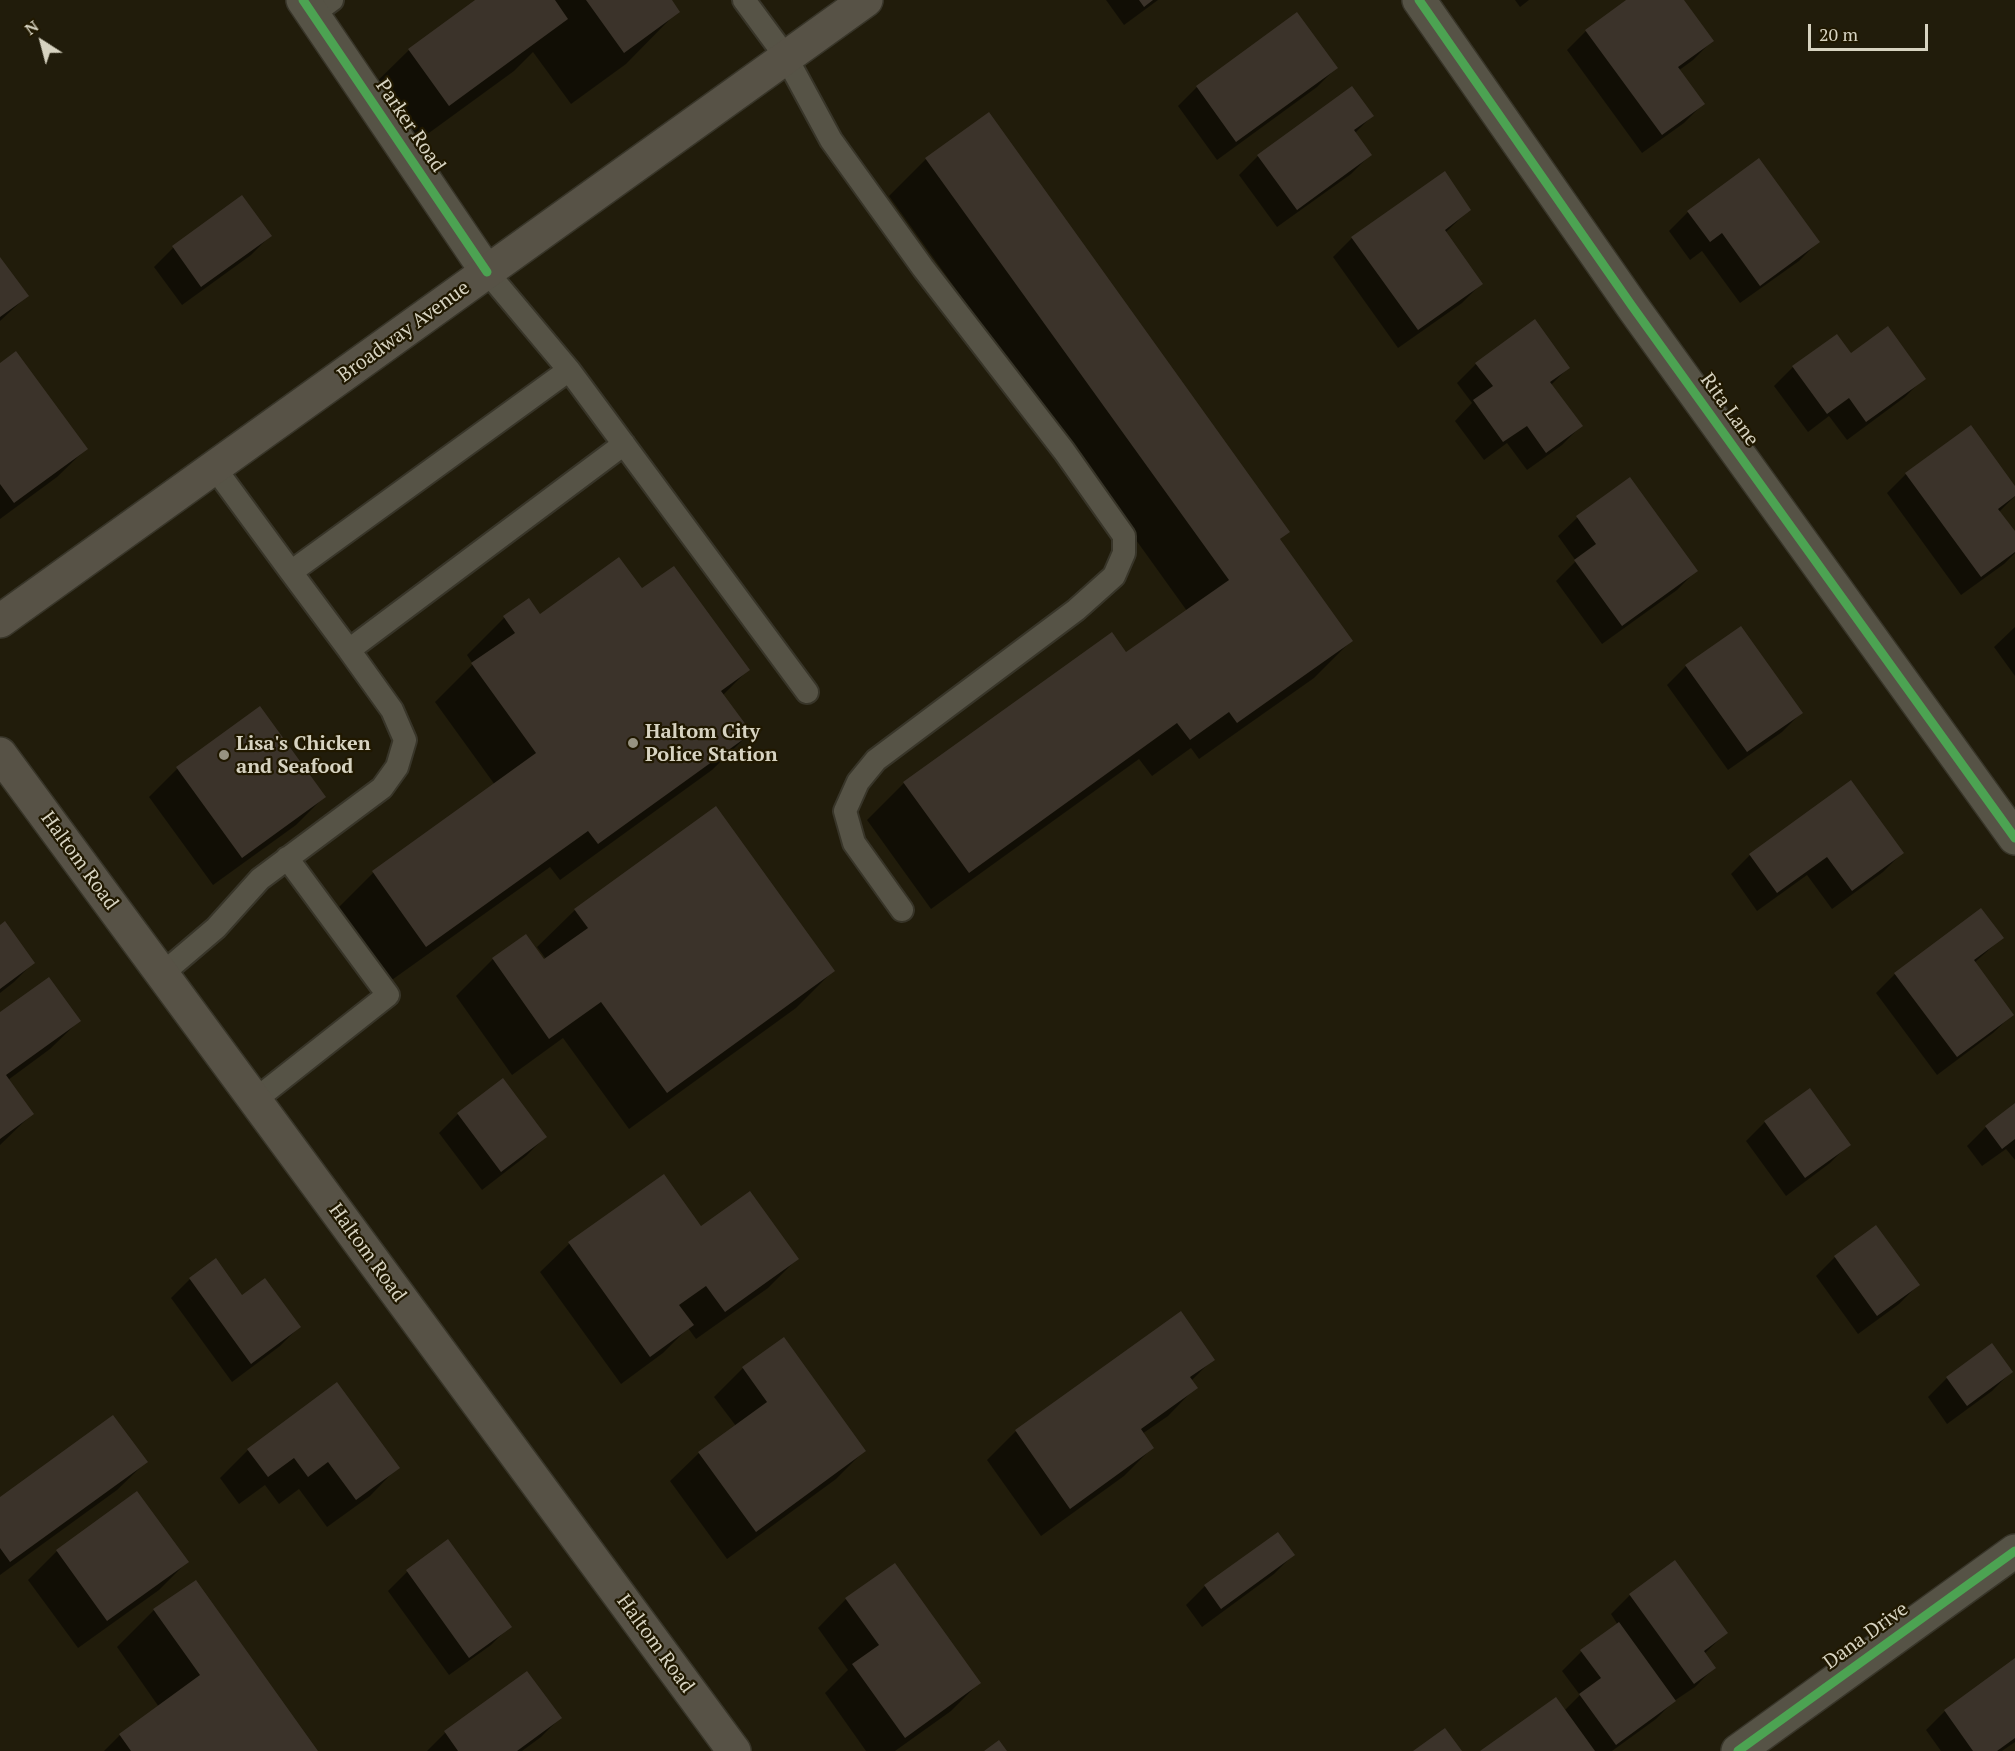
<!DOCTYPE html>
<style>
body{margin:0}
#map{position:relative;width:2015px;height:1751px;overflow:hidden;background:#211c0b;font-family:"PT Serif",serif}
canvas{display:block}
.north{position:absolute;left:12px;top:12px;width:60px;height:60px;-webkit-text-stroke:4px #201800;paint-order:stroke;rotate:324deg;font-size:16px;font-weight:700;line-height:24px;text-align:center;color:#d7d3c1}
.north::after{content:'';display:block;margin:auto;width:21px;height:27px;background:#d7d3c1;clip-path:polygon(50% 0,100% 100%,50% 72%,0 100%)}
.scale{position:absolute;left:1808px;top:24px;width:120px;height:27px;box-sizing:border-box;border:3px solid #d7d3c1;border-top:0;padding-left:8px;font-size:18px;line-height:21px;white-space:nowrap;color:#d7d3c1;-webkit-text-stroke:4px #201800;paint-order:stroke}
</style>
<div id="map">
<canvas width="2015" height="1751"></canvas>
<div class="north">N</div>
<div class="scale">20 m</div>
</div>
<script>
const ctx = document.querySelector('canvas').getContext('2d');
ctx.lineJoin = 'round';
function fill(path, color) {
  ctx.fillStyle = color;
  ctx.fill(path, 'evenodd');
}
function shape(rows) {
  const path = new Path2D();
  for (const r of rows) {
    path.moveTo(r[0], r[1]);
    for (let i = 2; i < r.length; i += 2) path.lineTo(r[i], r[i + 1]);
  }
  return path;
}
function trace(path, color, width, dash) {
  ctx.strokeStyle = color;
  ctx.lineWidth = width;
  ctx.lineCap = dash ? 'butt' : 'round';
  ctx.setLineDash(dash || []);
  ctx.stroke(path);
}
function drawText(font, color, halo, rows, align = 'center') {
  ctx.font = font + ' "PT Serif",serif';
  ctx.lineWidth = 4.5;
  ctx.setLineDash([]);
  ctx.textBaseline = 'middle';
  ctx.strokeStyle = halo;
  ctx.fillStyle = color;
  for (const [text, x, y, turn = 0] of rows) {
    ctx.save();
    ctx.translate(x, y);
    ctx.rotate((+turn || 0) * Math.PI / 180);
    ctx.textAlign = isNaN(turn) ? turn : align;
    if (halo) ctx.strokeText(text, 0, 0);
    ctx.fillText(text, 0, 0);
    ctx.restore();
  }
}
fill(shape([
 [477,0,670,0,678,11,626,64,571,104,533,52,514,71,396,157,356,102,409,50],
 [1106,0,1158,0,1124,25],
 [1515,0,1529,0,1520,7],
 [1629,0,1683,0,1712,41,1693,60,1678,71,1703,104,1684,123,1642,153,1567,50,1586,31],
 [1336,68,1317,87,1217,160,1178,106,1197,87],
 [1372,116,1355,133,1370,155,1351,174,1277,227,1239,175,1258,156],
 [926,159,1288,532,1279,540,1351,641,1314,678,1199,759,1191,748,1152,776,1139,759,931,909,867,820,904,783,1126,654,1187,611,889,196],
 [242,197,270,236,251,255,182,305,154,267,173,248],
 [1469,210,1445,233,1481,284,1462,303,1398,348,1333,257,1352,238],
 [1688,212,1818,242,1799,261,1740,303,1702,251,1690,260,1669,231],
 [0,259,27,296,0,321],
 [1850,355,1924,378,1905,397,1847,440,1829,416,1808,432,1774,386,1793,367],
 [1476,364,1568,368,1551,385,1581,426,1562,445,1527,470,1507,443,1484,460,1455,421,1472,403,1457,383],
 [0,365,86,449,57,477,0,519],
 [1906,474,2015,488,2015,496,1999,512,2015,534,2015,553,2004,564,1961,595,1887,493],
 [1629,480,1696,571,1677,590,1602,644,1556,581,1576,561,1558,536,1577,518],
 [642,590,748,670,722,696,750,733,712,770,560,880,550,867,389,982,336,910,373,873,495,785,435,702,473,664,467,655,504,618,528,601,540,616],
 [2015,627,2015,676,1994,647],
 [1686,666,1801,713,1782,732,1728,770,1667,685],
 [260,709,324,797,296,825,213,885,149,797,177,769],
 [1850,782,1902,853,1883,872,1832,909,1807,875,1757,911,1731,874,1750,855],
 [575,910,833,971,796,1008,629,1129,563,1038,512,1075,456,996,493,959,526,936,544,961,546,959,537,947],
 [0,927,33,963,14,982,0,993],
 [2002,938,1974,963,2012,1015,1993,1033,1937,1075,1876,993,1895,974],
 [0,1014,79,1021,50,1049,8,1080,32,1114,0,1145],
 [2015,1105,2015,1160,2006,1149,1982,1166,1967,1146,1986,1127],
 [458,1114,545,1137,526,1156,482,1190,439,1133],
 [1765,1122,1849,1144,1830,1163,1786,1196,1746,1141],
 [664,1176,701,1228,797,1259,768,1288,696,1339,688,1328,663,1353,621,1384,540,1272,569,1244],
 [1876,1227,1918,1285,1899,1304,1858,1334,1816,1276,1835,1257],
 [190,1279,242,1297,299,1327,280,1346,232,1382,171,1298],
 [1180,1314,1213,1359,1191,1381,1196,1387,1168,1416,1142,1434,1152,1448,1124,1476,1041,1536,987,1460,1015,1432],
 [783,1339,864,1451,836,1479,727,1559,670,1481,699,1453,736,1426,714,1397,743,1368],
 [1992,1345,2011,1372,1992,1391,1947,1424,1928,1397,1947,1378],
 [248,1450,398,1467,370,1496,327,1527,299,1489,279,1504,265,1485,239,1504,220,1478],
 [146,1462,117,1490,0,1575,0,1499],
 [137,1493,187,1562,159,1590,78,1648,28,1580,57,1551],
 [1278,1534,1293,1555,1274,1574,1202,1627,1186,1605,1205,1586],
 [448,1542,510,1626,491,1645,449,1675,388,1591,407,1572],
 [1675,1562,1726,1633,1704,1654,1714,1668,1695,1687,1674,1701,1656,1719,1612,1751,1483,1751,1564,1711,1580,1695,1562,1671,1581,1652,1618,1625,1611,1614,1630,1595],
 [894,1565,979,1683,951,1711,895,1751,866,1751,825,1693,848,1670,818,1628,846,1599],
 [154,1610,316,1751,104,1751,120,1735,159,1707,117,1647],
 [2015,1660,2015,1742,2002,1751,1941,1751,1926,1730,1945,1711],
 [560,1718,541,1737,522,1751,427,1751,445,1733]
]), '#0007');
fill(shape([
 [475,0,555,0,568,19,449,106,408,49],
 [586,0,672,0,680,12,624,53],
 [1139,0,1153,0,1144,7],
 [1626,0,1684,0,1714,41,1678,67,1705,104,1662,135,1585,30],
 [1297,12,1338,68,1236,142,1196,86],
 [1352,86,1374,116,1354,130,1372,155,1297,210,1257,155],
 [989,112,1290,532,1280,539,1353,641,1237,723,1229,712,1190,740,1177,723,969,873,903,782,1112,632,1126,652,1229,580,925,158],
 [1759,158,1820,242,1760,286,1722,233,1710,242,1687,211],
 [1445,171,1471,210,1445,230,1483,284,1418,330,1351,237],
 [242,195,272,236,201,287,172,246],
 [0,257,29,296,0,317],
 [1535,319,1570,368,1550,382,1583,426,1546,453,1527,426,1503,442,1473,400,1493,386,1475,363],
 [1888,326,1926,379,1866,422,1849,398,1827,414,1792,366,1837,334,1851,353],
 [16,351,88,449,14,503,0,484,0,363],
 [1971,425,2015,486,2015,496,1998,509,2015,531,2015,552,1981,577,1905,473],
 [1630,477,1698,571,1622,626,1574,560,1596,544,1576,516],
 [619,557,642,588,674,566,750,670,721,691,752,733,598,844,588,831,426,947,372,871,536,753,471,663,515,633,503,616,529,598,540,614],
 [1741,626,1803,713,1747,752,1685,665],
 [260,706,326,797,242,858,176,767],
 [1851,780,1904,853,1852,891,1827,857,1777,893,1749,854],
 [716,806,835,971,667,1093,601,1002,549,1039,492,958,526,934,544,959,588,928,574,909],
 [1981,908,2004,938,1974,960,2014,1015,1957,1057,1894,973],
 [5,921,35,963,0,989,0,925],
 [49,977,81,1021,6,1075,34,1114,0,1139,0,1012],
 [503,1078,547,1137,501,1172,457,1113],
 [1810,1088,1851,1145,1805,1178,1764,1121],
 [2015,1103,2015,1139,2002,1149,1985,1126],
 [664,1174,701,1226,750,1191,799,1259,725,1312,706,1286,679,1305,694,1325,650,1357,568,1242],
 [1876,1225,1920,1285,1877,1316,1834,1256],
 [216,1258,242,1295,265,1278,301,1327,251,1364,189,1278],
 [1181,1311,1215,1360,1190,1377,1198,1388,1141,1429,1154,1448,1070,1509,1015,1430],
 [784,1337,866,1451,756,1532,698,1452,767,1402,742,1367],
 [1992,1343,2013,1372,1967,1406,1946,1377],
 [337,1382,400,1468,356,1500,328,1462,308,1477,294,1458,268,1477,247,1449],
 [113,1415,148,1462,10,1562,0,1548,0,1497],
 [137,1491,189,1562,107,1621,56,1550],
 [1278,1532,1295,1555,1221,1609,1204,1585],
 [448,1539,512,1627,469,1658,406,1570],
 [1675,1560,1728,1633,1704,1651,1716,1668,1694,1684,1629,1594],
 [895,1563,981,1683,905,1738,852,1664,879,1645,845,1598],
 [196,1580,318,1751,131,1751,119,1734,200,1675,153,1609],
 [1619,1622,1676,1701,1616,1745,1579,1694,1601,1678,1580,1650],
 [2015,1658,2015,1738,1997,1751,1973,1751,1944,1710],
 [527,1671,562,1718,517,1751,458,1751,444,1731],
 [1556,1697,1595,1751,1480,1751],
 [1445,1728,1462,1751,1413,1751],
 [999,1740,1007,1751,984,1751]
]), '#3b332a');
const lane = shape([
 [744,0,786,57,831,140,923,268,1064,451,1124,536,1124,553,1114,576,1076,610,876,760,858,782,845,811,854,843,902,910],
 [313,14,332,0],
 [569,370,807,692],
 [214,467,291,572,569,370,487,272],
 [291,572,349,650],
 [162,974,216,928,260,879,382,788,397,767,405,740,392,710,349,650,624,444],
 [255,1100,388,995,287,858]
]);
const street = shape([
 [303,0,487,272],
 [1419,0,1632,306,2015,838],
 [1738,1751,2015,1551]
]);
const secondary = shape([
 [0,621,866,0],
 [0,754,734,1751]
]);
trace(lane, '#383529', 26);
trace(street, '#383529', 36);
trace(secondary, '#383529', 36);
trace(lane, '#565346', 22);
trace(street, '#565346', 33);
trace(secondary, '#575246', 33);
trace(shape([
 [303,0,487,272],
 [1419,0,1632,306,2015,838],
 [1738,1751,2015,1551]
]), '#4ca352', 9);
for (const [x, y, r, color] of [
 [633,743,6,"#979381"],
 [224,755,6,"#979381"]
]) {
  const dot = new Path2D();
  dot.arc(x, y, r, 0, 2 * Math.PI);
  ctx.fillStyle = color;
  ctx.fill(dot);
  trace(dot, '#201800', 2);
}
drawText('20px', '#d7d3c1', '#201800', [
 ["Parker Road",410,126,56],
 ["Broadway Avenue",404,332,-36],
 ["Rita Lane",1729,410,54],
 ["Haltom Road",79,861,54],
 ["Haltom Road",367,1253,54],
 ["Dana Drive",1866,1636,-36],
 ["Haltom Road",655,1644,54]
]);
drawText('bold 20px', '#d7d3c1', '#201800', [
 ["Haltom City",645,732],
 ["Police Station",645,755],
 ["Lisa's Chicken",236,744],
 ["and Seafood",236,767]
], 'left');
</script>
